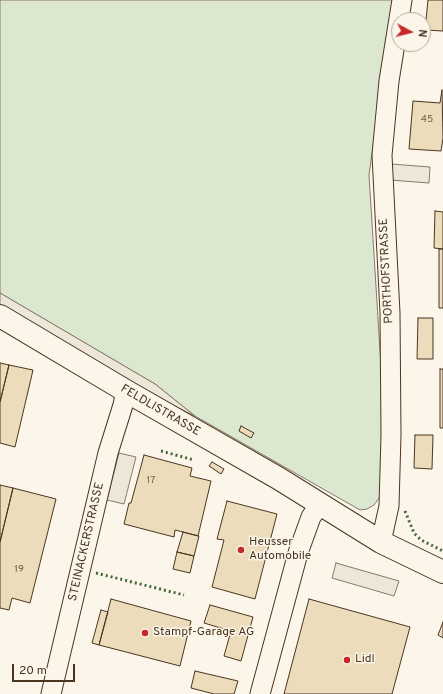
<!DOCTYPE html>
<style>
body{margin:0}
#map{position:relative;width:443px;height:694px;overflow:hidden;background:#fbf6e9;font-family:Overpass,sans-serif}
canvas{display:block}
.north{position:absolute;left:391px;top:12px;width:40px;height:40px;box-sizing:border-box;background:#fbf6e9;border:1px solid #b4a999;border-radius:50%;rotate:97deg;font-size:11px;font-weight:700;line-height:16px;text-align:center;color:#4a3520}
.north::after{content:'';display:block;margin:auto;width:14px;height:18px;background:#c62828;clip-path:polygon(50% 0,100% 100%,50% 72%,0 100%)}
.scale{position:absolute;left:12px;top:664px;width:63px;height:18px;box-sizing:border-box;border:2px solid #4a3520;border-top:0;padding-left:5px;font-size:12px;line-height:14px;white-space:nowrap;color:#4a3520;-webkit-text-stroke:3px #fbf6e9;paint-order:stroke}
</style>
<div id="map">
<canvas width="443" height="694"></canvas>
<div class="north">N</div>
<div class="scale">20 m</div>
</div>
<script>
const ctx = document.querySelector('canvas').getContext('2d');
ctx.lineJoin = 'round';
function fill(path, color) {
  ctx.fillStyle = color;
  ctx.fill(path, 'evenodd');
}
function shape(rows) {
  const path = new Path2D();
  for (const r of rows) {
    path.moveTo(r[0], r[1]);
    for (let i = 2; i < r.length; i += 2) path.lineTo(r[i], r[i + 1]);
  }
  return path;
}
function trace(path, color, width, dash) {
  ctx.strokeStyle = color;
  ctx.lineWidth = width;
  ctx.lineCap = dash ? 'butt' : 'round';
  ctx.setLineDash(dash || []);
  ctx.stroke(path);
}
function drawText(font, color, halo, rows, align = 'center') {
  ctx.font = font + ' Overpass,sans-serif';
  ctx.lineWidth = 3;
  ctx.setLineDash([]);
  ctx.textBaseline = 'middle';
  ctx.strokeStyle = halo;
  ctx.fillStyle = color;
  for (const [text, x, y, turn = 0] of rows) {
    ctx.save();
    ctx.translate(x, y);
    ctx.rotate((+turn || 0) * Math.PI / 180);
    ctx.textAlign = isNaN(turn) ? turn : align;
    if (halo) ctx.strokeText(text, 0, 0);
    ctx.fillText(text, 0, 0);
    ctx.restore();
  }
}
const green = shape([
 [0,0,393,0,369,175,383,398,382,489,379,498,374,505,367,509,360,510,195,416,155,384,0,293,0,0]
]);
fill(green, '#dce7d0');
trace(green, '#887966', 1);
const parking = shape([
 [391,164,430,167,429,183,390,180,391,164],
 [0,293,155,384,195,416,166,402,0,306,0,293],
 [119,453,136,457,124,504,107,500,119,453],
 [336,563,399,581,394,596,332,578,336,563]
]);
fill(parking, '#ede7d9');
trace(parking, '#887966', 1);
const building = shape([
 [428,0,443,0,443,31,425,30,428,0],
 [442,90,443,138,441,151,409,149,413,101,440,103,442,90],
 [435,211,443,212,443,249,434,248,435,211],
 [439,249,443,249,443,308,439,308,439,249],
 [418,318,433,318,433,359,417,359,418,318],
 [0,363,9,365,0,402,0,363],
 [9,365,33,370,15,447,0,443,0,402,9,365],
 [440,369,443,369,443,428,440,428,440,369],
 [241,426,254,433,251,438,239,431,241,426],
 [415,435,433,435,432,469,414,468,415,435],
 [144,455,192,468,190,476,211,481,198,536,175,530,174,537,124,524,129,503,131,503,144,455],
 [212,462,224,469,221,474,209,466,212,462],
 [0,485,13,488,0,542,0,485],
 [13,488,56,499,30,603,12,598,9,610,0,608,0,542,13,488],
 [227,501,277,514,255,599,212,587,224,540,217,539,227,501],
 [183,532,199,536,194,556,177,552,183,532],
 [177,552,194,556,190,573,173,569,177,552],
 [111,599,191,621,180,666,99,645,111,599],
 [309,599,410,627,392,694,284,694,309,599],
 [210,605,253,617,241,661,224,656,231,631,204,623,210,605],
 [101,610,108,612,99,645,92,643,101,610],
 [443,622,443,638,438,635,443,622],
 [195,671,238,681,234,694,214,694,191,688,195,671]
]);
fill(building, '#ecdcbc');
trace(building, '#4a3520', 1);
const street = shape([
 [381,542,389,506,391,435,390,313,382,155,389,81,402,0],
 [51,694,108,453,123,405,126,391],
 [260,694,298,553,311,517,320,504]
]);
const secondary = shape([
 [0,316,126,391,278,478,381,542,443,572]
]);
trace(street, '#4a3520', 21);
trace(secondary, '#4a3520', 24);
trace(street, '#fbf6e9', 19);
trace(secondary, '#fbf6e9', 22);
trace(shape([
 [161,451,194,460],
 [405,511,414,533,421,540,443,551],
 [96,573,184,595]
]), '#436837', 3, [2, 3]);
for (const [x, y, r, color] of [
 [241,550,4,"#c62828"],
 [145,633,4,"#c62828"],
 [347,660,4,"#c62828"]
]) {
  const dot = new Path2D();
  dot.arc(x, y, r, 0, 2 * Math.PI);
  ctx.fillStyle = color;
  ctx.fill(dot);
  trace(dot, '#fbf6e9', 1.5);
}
drawText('10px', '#725f47', null, [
 ["45",427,120],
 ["17",151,481],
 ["19",19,570]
]);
drawText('12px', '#4a3520', '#fbf6e9', [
 ["PORTHOFSTRASSE",387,271,-93],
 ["FELDLISTRASSE",160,411,30],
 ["STEINACKERSTRASSE",87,542,-77]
]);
drawText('12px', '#4a3520', '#fbf6e9', [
 ["Heusser",249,543],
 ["Automobile",249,557],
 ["Stampf-Garage AG",153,633],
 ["Lidl",355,660]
], 'left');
</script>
